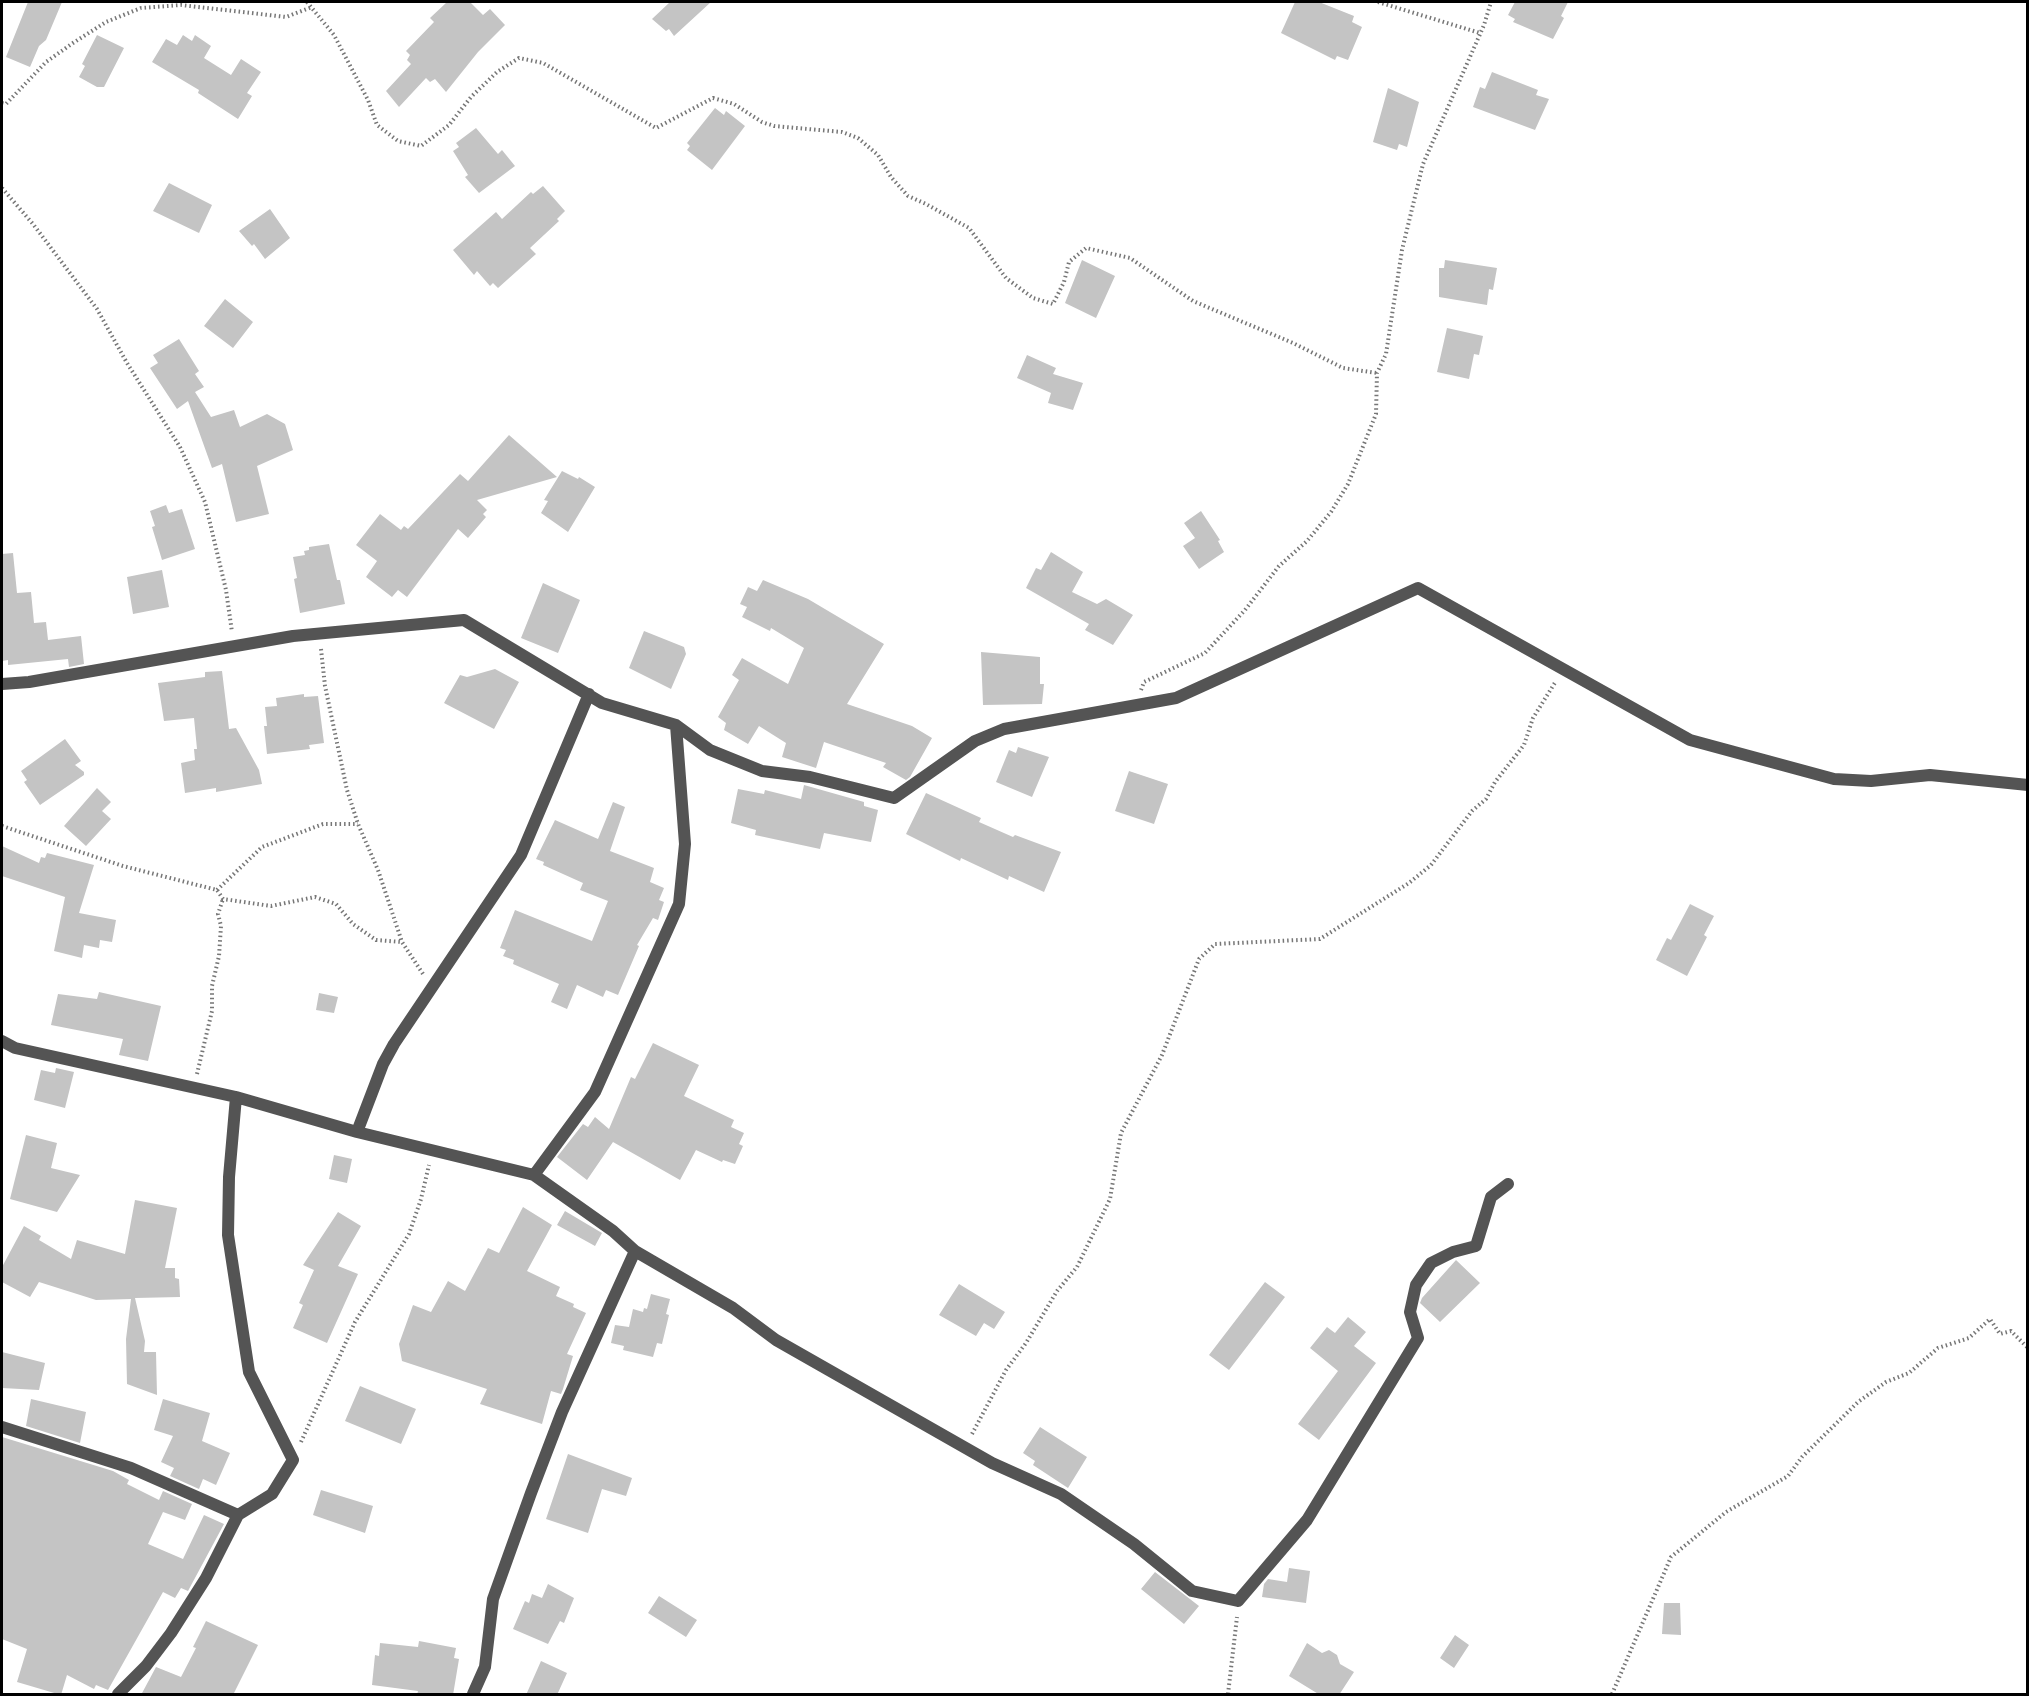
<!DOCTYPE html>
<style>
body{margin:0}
#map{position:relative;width:2029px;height:1696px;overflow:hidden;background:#fff;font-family:Arial,sans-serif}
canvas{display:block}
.frame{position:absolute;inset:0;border:3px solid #000;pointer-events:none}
</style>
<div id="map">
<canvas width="2029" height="1696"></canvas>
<div class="frame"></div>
</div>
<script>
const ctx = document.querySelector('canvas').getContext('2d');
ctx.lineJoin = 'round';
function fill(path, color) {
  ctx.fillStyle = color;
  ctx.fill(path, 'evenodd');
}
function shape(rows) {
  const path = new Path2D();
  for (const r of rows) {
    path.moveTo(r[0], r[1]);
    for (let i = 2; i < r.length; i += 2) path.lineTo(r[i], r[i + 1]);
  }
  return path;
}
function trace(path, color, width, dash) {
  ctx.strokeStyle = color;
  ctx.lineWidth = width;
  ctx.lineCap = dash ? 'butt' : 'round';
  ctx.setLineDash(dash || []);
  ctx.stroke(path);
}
fill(shape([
 [28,2,62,2,46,40,39,46,30,67,6,57],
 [447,2,470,2,483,15,490,9,505,25,478,52,446,92,435,79,430,82,426,78,399,107,386,91,411,64,407,60,410,55,406,51,434,22,430,18],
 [670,2,711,2,674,36,669,29,666,31,652,19],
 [1295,2,1319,2,1354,16,1352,22,1362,27,1348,60,1337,56,1335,60,1281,33],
 [1515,2,1568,2,1561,16,1564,18,1553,39,1513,22,1515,19,1508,15],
 [97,35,124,48,104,87,97,87,79,77,85,66,82,64],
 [183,35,192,41,195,35,211,46,204,58,231,75,241,59,261,72,247,93,252,96,238,119,198,93,199,90,152,62,166,39,177,45],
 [1492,72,1538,90,1536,95,1549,99,1535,130,1473,107,1480,87,1485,89],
 [1388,88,1419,102,1407,147,1399,144,1397,150,1373,142],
 [715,108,724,115,726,111,745,126,712,170,687,150,690,146,687,143],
 [476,128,498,154,502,150,515,166,479,193,465,177,468,175,453,151,459,147,456,143],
 [169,183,212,205,199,233,153,211],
 [543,186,565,211,557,219,559,221,530,248,536,254,498,288,493,283,490,286,477,271,474,275,453,250,496,212,502,219,531,192,533,194],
 [270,209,290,238,265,259,254,244,252,246,239,231],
 [1082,260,1115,276,1096,318,1065,303],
 [1445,260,1497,268,1493,290,1489,289,1487,305,1439,297,1439,268,1444,268],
 [225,299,253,322,233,348,204,326],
 [1447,328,1483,336,1479,355,1474,354,1469,379,1437,372],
 [179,339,199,371,195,374,204,387,195,392,211,417,234,410,240,427,267,414,285,424,293,450,257,466,269,514,236,522,222,464,212,468,188,401,177,409,150,368,158,363,153,355],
 [1027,355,1056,368,1053,374,1083,383,1073,410,1048,403,1051,393,1017,378],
 [509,435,557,477,477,500,487,510,483,514,486,517,468,538,458,529,407,597,398,590,392,597,366,577,377,561,356,545,380,514,401,530,404,526,408,529,460,474,468,481],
 [562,471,578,479,579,477,595,487,568,532,541,513,548,501,544,500],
 [166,505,169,513,182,509,195,549,162,560,152,527,155,526,150,511],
 [1201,511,1220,540,1218,541,1224,552,1199,569,1183,546,1195,538,1184,523],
 [329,544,337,580,340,580,345,604,300,613,294,579,297,578,293,557,305,555,304,551,309,550,309,547],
 [1051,552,1083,572,1072,592,1097,604,1106,599,1133,615,1113,645,1085,630,1089,624,1026,588,1036,568,1041,570],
 [13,553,17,593,31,592,34,623,46,622,48,640,81,636,84,664,69,667,68,659,8,665,8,660,2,661,2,554],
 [162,570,169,607,133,614,127,577],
 [763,580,808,599,884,644,847,704,912,726,932,738,910,777,906,780,883,767,886,763,824,742,816,768,782,757,786,743,759,726,748,744,724,730,726,723,718,717,739,680,732,675,742,658,788,684,804,648,771,628,770,631,742,617,747,607,740,604,748,587,757,591],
 [543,583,580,600,558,653,521,638],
 [644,631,684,647,686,654,671,689,629,668],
 [981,652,1040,657,1040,684,1044,684,1042,704,983,705],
 [495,669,519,682,494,729,444,703,460,675,467,677],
 [222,671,229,729,236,728,259,770,262,784,216,792,216,788,185,793,181,763,195,760,194,749,197,749,194,718,164,721,158,683,205,677,205,672],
 [304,694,304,697,318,696,324,743,309,745,310,749,267,754,264,726,267,726,265,707,277,706,276,698],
 [65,739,81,761,75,765,84,772,84,775,40,805,24,782,27,780,21,771],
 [1018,747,1049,757,1032,797,996,782,1009,750,1016,753],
 [1129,771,1168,784,1154,824,1115,811],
 [804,785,864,802,864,806,878,810,871,842,824,833,820,849,755,835,756,830,731,823,738,789,764,794,765,790,801,799],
 [97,788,111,802,102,811,111,819,86,846,64,826],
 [926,793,981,818,979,822,1013,837,1015,835,1061,852,1044,892,1009,876,1008,880,961,858,960,861,906,834],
 [613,802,625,807,610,851,654,868,650,882,664,888,659,900,664,902,658,920,653,918,637,945,639,946,618,995,606,990,603,997,577,985,567,1009,551,1002,559,984,513,964,514,960,503,956,506,950,500,948,515,910,592,941,608,901,580,890,583,883,543,865,544,862,536,859,555,820,598,839],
 [2,846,39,863,41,857,45,858,47,853,94,865,79,913,116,920,112,942,100,940,99,948,84,945,82,958,54,951,65,897,2,876],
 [1690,904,1714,916,1704,935,1707,937,1687,976,1656,960,1667,938,1671,940],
 [99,992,161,1006,148,1061,119,1055,123,1039,51,1025,58,994,97,999],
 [319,993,338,997,334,1013,316,1010],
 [653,1043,699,1065,684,1096,734,1120,731,1127,744,1133,739,1144,743,1146,735,1164,723,1160,722,1162,696,1150,680,1180,613,1142,587,1180,557,1157,583,1124,588,1127,595,1117,609,1129,631,1077,635,1079],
 [56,1068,74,1072,65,1108,34,1100,41,1070,55,1073],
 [26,1135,57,1143,51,1168,80,1175,57,1212,10,1199],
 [334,1155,352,1159,347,1183,329,1179],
 [135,1200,177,1208,165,1268,175,1268,175,1278,179,1279,180,1297,135,1298,145,1341,144,1352,156,1352,157,1395,127,1384,126,1339,131,1299,96,1300,39,1282,30,1297,2,1282,2,1267,24,1226,41,1236,39,1240,71,1259,77,1240,125,1254],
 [523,1207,552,1225,527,1271,560,1287,556,1296,574,1304,573,1307,586,1313,567,1354,573,1356,563,1389,561,1394,551,1391,542,1424,480,1404,487,1389,402,1361,399,1344,413,1305,431,1312,448,1281,465,1291,488,1248,499,1253],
 [565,1211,602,1233,595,1246,557,1225],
 [338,1212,361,1226,338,1266,358,1274,327,1343,293,1328,303,1305,299,1303,314,1270,303,1265],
 [1456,1260,1480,1283,1440,1322,1420,1303,1422,1298],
 [1265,1282,1285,1297,1229,1370,1209,1355],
 [959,1284,1005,1312,994,1329,984,1323,976,1336,939,1315],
 [651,1294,670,1299,666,1314,669,1315,662,1344,657,1343,653,1357,623,1350,624,1346,611,1343,615,1325,629,1327,633,1309,643,1312,644,1308,647,1309],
 [1348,1317,1366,1332,1354,1346,1376,1363,1319,1440,1298,1424,1338,1371,1310,1348,1327,1327,1335,1333],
 [2,1352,45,1363,39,1390,2,1388],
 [360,1386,416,1409,401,1444,345,1421],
 [31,1399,86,1412,80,1443,26,1426],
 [163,1399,210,1413,202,1441,230,1453,216,1485,203,1479,199,1489,170,1476,174,1468,161,1462,173,1436,154,1430],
 [1040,1427,1087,1457,1068,1488,1033,1465,1035,1461,1023,1453],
 [2,1437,113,1471,129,1480,127,1484,159,1500,163,1491,192,1504,185,1520,163,1512,148,1544,183,1559,204,1515,224,1524,188,1591,181,1588,175,1598,163,1592,108,1690,96,1685,94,1689,67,1675,61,1695,17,1682,27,1649,2,1639],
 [568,1454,632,1478,626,1496,602,1489,588,1533,546,1519],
 [321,1490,373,1506,365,1533,313,1515],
 [1289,1568,1310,1571,1306,1603,1262,1597,1264,1584,1268,1579,1287,1582],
 [1155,1572,1199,1606,1184,1624,1141,1589],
 [548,1584,574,1598,564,1623,560,1621,548,1644,513,1629,525,1601,529,1603,532,1594,542,1598],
 [659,1596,697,1620,686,1637,648,1613],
 [1664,1603,1680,1603,1681,1635,1662,1634],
 [206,1621,258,1645,233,1695,141,1695,156,1667,181,1677,196,1648,193,1647],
 [1455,1635,1469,1645,1454,1668,1440,1658],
 [419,1641,456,1648,454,1658,459,1659,453,1695,417,1695,418,1691,372,1685,375,1655,379,1656,380,1643,418,1647],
 [1307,1643,1322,1653,1329,1650,1337,1655,1340,1664,1354,1672,1339,1695,1320,1695,1289,1676],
 [541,1661,567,1673,557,1695,526,1695]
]), '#c4c4c4');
trace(shape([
 [307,2,334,35,368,100,377,125,398,141,421,146,449,125,471,97,497,72,519,58,543,63,656,128,713,98,734,104,762,122,774,126,842,132,858,138,878,155,891,177,908,196,926,204,969,228,1006,278,1033,298,1053,304,1064,282,1069,262,1086,248,1130,258,1193,301,1293,343,1343,368,1377,373],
 [1378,2,1480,33],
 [2,103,6,104,46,62,73,43,106,22,141,8,181,5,286,17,312,7],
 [2,188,33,224,97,309,127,363,180,447,205,502,226,590,232,632],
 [321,649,325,686,347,790,358,824,378,870,402,942,423,974],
 [1141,690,1144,682,1205,653,1245,610,1279,566,1307,541,1331,512,1348,484,1376,414,1377,373,1386,354,1402,250,1423,164,1484,25,1491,2],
 [2,826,123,866,217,890,223,899,271,906,315,897,336,904,353,924,376,940,402,942],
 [217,890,262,847,323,824,358,824],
 [197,1074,212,1011,212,986,219,956,221,926,218,914,223,899],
 [972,1434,1006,1370,1026,1343,1057,1291,1077,1267,1110,1199,1121,1133,1162,1055,1199,959,1215,944,1320,939,1409,883,1431,865,1472,811,1486,799,1495,782,1524,745,1533,718,1556,681],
 [301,1442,355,1322,409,1234,421,1199,429,1165],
 [1228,1694,1237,1617],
 [1612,1694,1671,1557,1726,1512,1788,1476,1802,1457,1858,1402,1886,1382,1909,1373,1938,1348,1969,1338,1990,1319,2000,1334,2011,1331,2028,1348]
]), '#767676', 4, [1.5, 3]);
trace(shape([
 [2,684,29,682,293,636,464,620,602,703,676,725,710,750,762,771,810,777,894,798,975,741,1004,729,1176,698,1418,588,1690,740,1834,779,1871,781,1930,775,2028,785],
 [2,1041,15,1048,236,1097,357,1132,534,1175,613,1231,635,1251,733,1308,776,1340,992,1463,1061,1494,1134,1544,1192,1591,1238,1601,1307,1520,1418,1338,1410,1312,1416,1285,1431,1263,1453,1252,1476,1246,1491,1197,1508,1184],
 [357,1132,383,1064,394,1044,521,855,589,694],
 [534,1175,595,1092,679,904,685,844,676,725],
 [2,1427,131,1468,238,1515,272,1494,293,1460,249,1372,228,1235,229,1177,236,1097],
 [118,1694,146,1666,171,1633,206,1578,238,1515],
 [473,1694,485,1667,493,1599,531,1493,562,1412,635,1251]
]), '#545454', 12);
</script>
